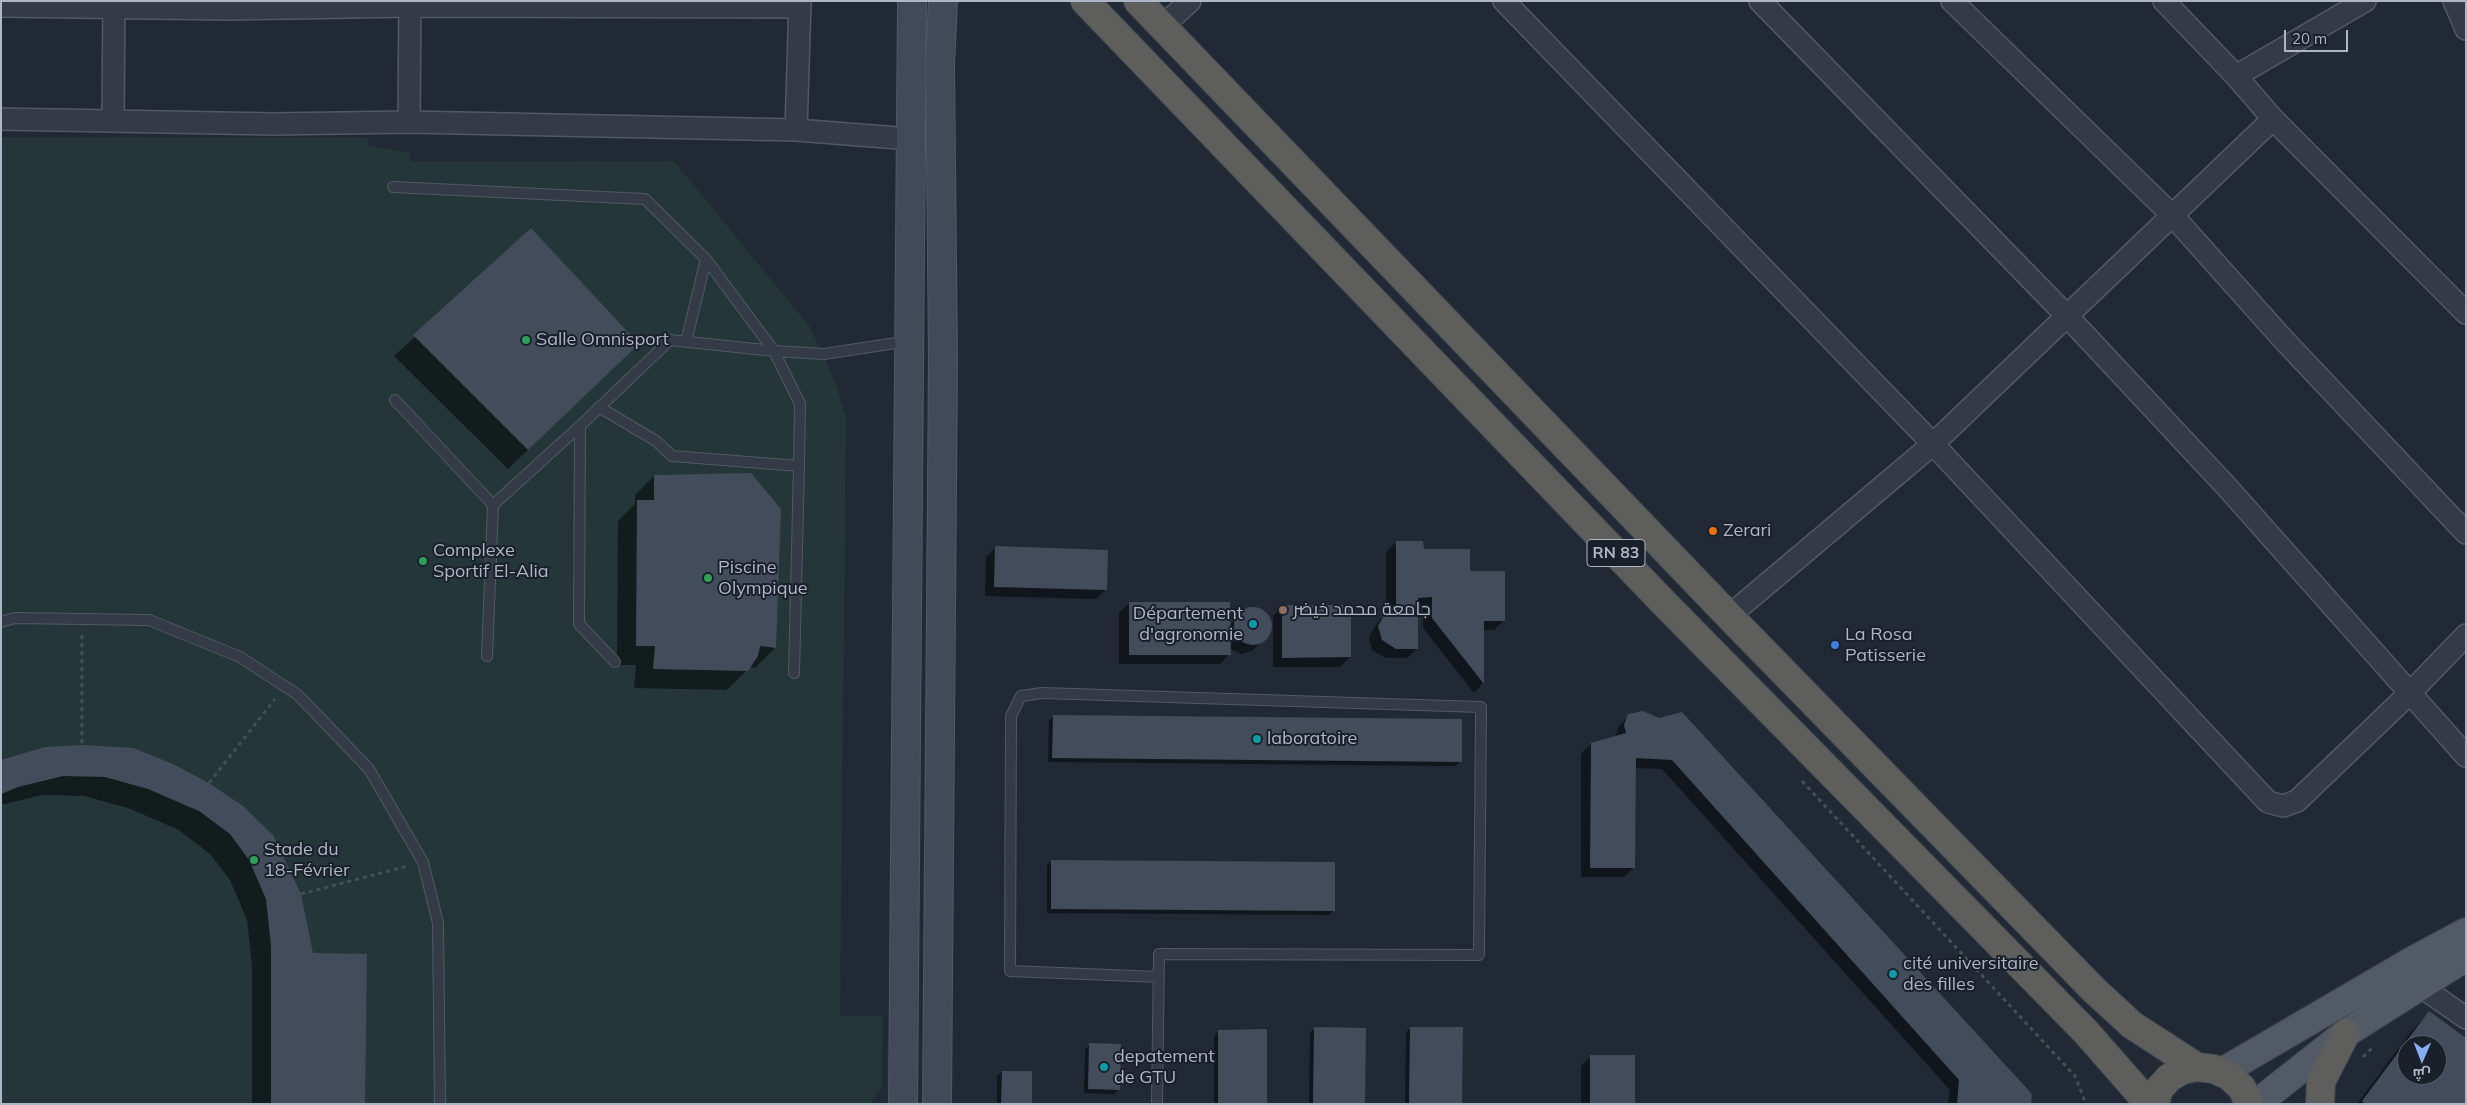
<!DOCTYPE html>
<meta charset="utf-8">
<style>
body{margin:0}
#map{position:relative;width:2467px;height:1105px;overflow:hidden;background:#212935;font-family:Mulish,Cairo,sans-serif}
canvas{display:block}
.frame{position:absolute;inset:0;border:2px solid #aeb6c3;pointer-events:none}
.north{position:absolute;left:2397px;top:1035px;width:50px;height:50px;box-sizing:border-box;background:#1a202a;border:1px solid #555c67;border-radius:50%;rotate:181deg;font-size:14px;font-weight:700;line-height:20px;text-align:center;color:#aeb6c3}
.north::after{content:'';display:block;margin:auto;width:18px;height:22px;background:#85adf1;clip-path:polygon(50% 0,100% 100%,50% 72%,0 100%)}
.scale{position:absolute;left:2284px;top:30px;width:64px;height:22px;box-sizing:border-box;border:2px solid #aeb6c3;border-top:0;padding-left:6px;font-size:15px;line-height:18px;white-space:nowrap;color:#aeb6c3;-webkit-text-stroke:4px #1a202a;paint-order:stroke}
</style>
<div id="map">
<canvas width="2467" height="1105"></canvas>
<div class="frame"></div>
<div class="north">ش</div>
<div class="scale">20 m</div>
</div>
<script>
const ctx = document.querySelector('canvas').getContext('2d');
ctx.lineJoin = 'round';
function fill(path, color) {
  ctx.fillStyle = color;
  ctx.fill(path, 'evenodd');
}
function shape(rows) {
  const path = new Path2D();
  for (const r of rows) {
    if (r.length === 3) {
      path.moveTo(r[0] + r[2], r[1]);
      path.arc(r[0], r[1], r[2], 0, 2 * Math.PI);
      continue;
    }
    path.moveTo(r[0], r[1]);
    for (let i = 2; i < r.length; i += 2) path.lineTo(r[i], r[i + 1]);
  }
  return path;
}
function trace(path, color, width, dash) {
  ctx.strokeStyle = color;
  ctx.lineWidth = width;
  ctx.lineCap = dash ? 'butt' : 'round';
  ctx.setLineDash(dash || []);
  ctx.stroke(path);
}
function drawText(font, color, halo, rows, align = 'center') {
  ctx.font = font + ' Mulish,Cairo,sans-serif';
  ctx.lineWidth = 4;
  ctx.setLineDash([]);
  ctx.textBaseline = 'middle';
  ctx.strokeStyle = halo;
  ctx.fillStyle = color;
  for (const [text, x, y, turn = 0] of rows) {
    ctx.save();
    ctx.translate(x, y);
    ctx.rotate((+turn || 0) * Math.PI / 180);
    ctx.textAlign = isNaN(turn) ? turn : align;
    if (halo) ctx.strokeText(text, 0, 0);
    ctx.fillText(text, 0, 0);
    ctx.restore();
  }
}
fill(shape([
 [1,137,368,138,367,145,410,153,410,162,674,161,810,327,835,381,846,417,840,1016,883,1016,882,1086,872,1100,872,1104,1,1104]
]), '#243637');
fill(shape([
 [531,230,617,364,508,469,394,356],
 [654,476,780,510,775,648,755,668,750,667,727,690,634,688,636,665,617,665,618,521,635,504,635,495],
 [1396,542,1422,551,1469,572,1504,620,1494,630,1483,630,1483,683,1474,693,1423,628,1423,607,1417,607,1417,649,1407,658,1386,658,1372,650,1369,637,1377,623,1386,614,1386,552],
 [996,547,1106,589,1096,599,985,596,986,557],
 [1129,603,1229,626,1243,612,1254,608,1265,613,1270,622,1270,633,1252,651,1241,654,1229,648,1229,654,1220,664,1119,664,1119,613],
 [1283,606,1350,657,1340,667,1273,667,1273,616],
 [1629,716,2029,1104,1948,1104,1950,1090,1662,769,1634,768,1634,867,1624,877,1581,877,1581,754,1591,744,1615,737,1619,726],
 [1053,717,1460,762,1456,766,1048,762,1049,721],
 [1,761,208,784,312,954,364,1104,252,1104,252,966,247,920,230,880,210,854,179,830,128,808,84,796,42,795,1,805],
 [1052,861,1334,910,1329,915,1047,913,1047,865],
 [2429,1013,2466,1104,2357,1104,2410,1033],
 [2407,1045,2437,1045,2437,1075,2407,1075],
 [1411,1028,1461,1104,1405,1104,1406,1032],
 [1314,1029,1363,1104,1309,1104,1310,1033],
 [1219,1031,1266,1104,1214,1104,1214,1036],
 [1090,1045,1118,1090,1114,1094,1084,1093,1085,1049],
 [1591,1056,1634,1104,1581,1104,1581,1066],
 [1002,1072,1030,1104,997,1104,997,1076]
]), '#0007');
fill(shape([
 [531,228,639,344,528,450,413,335],
 [751,473,781,509,776,648,760,646,758,656,748,671,653,669,655,646,636,646,637,500,654,500,654,475],
 [1396,541,1423,541,1424,549,1470,549,1470,571,1505,571,1505,621,1484,621,1484,684,1432,618,1432,597,1418,598,1418,649,1396,649,1382,640,1378,626,1386,612,1396,612],
 [995,546,1108,550,1107,590,994,587],
 [1129,602,1230,602,1231,655,1129,655],
 [1282,605,1351,605,1351,657,1282,658],
 [1253,626,19],
 [1643,711,1659,718,1682,712,2032,1094,2031,1104,1957,1104,1959,1080,1672,760,1636,758,1635,868,1590,868,1591,743,1626,733,1624,725,1628,714],
 [1053,715,1462,719,1462,762,1052,758],
 [82,745,134,748,173,764,209,783,243,806,273,835,301,894,313,953,367,954,365,1104,271,1104,271,946,266,899,249,860,230,834,199,811,148,789,105,777,63,776,18,787,1,794,1,760,45,747],
 [1051,860,1335,862,1335,911,1051,909],
 [2429,1011,2466,1038,2466,1104,2365,1104,2362,1101],
 [2407,1045,2437,1045,2437,1075,2407,1075],
 [1314,1027,1366,1028,1365,1104,1313,1104],
 [1410,1027,1463,1027,1462,1104,1409,1104],
 [1267,1029,1267,1104,1218,1104,1218,1030],
 [1089,1043,1121,1044,1120,1090,1088,1089],
 [1590,1055,1635,1055,1635,1104,1590,1104],
 [1002,1071,1032,1071,1032,1104,1001,1104]
]), '#424c5a');
const service = shape([
 [393,187,645,199,706,259],
 [395,400,493,505],
 [599,407,656,441,672,456,799,466,800,404,774,351,706,259,686,342],
 [1,622,15,618,149,620,240,657,298,695,369,769,423,862,438,923,440,1104],
 [487,656,493,505,580,426],
 [615,662,579,624,580,426,670,340,774,351,824,354,909,341],
 [794,673,799,466],
 [1157,1104,1159,954,1479,955,1481,707,1042,693,1021,696,1011,716,1010,971,1159,977]
]);
const minor = shape([
 [1504,1,1933,444,2268,802,2283,806,2297,801,2410,693,2466,635],
 [1760,1,2068,317,2226,486,2466,756],
 [1952,1,2173,216,2282,338,2466,533],
 [2164,1,2236,76,2273,119,2466,313],
 [2454,1,2466,29],
 [1,6,229,9,410,6,800,7],
 [1162,27,1190,1],
 [2236,76,2365,1],
 [1,119,274,124,409,122,796,130,911,139],
 [113,120,114,1],
 [409,122,410,1],
 [796,130,800,1],
 [1729,616,1933,444,2273,119],
 [2420,986,2466,1018]
]);
const secondary = shape([
 [903,1104,912,1],
 [937,1104,943,360,940,65,943,1]
]);
const primary = shape([
 [2222,1072,2412,961,2466,932],
 [2256,1104,2346,1033,2466,957]
]);
const trunk = shape([
 [1085,1,1664,603,2086,1032,2149,1104],
 [1138,1,1729,616,2094,990,2132,1025,2197,1067],
 [2155,1104,2159,1089,2169,1078,2182,1070,2197,1067,2214,1069,2229,1076,2242,1088,2249,1104],
 [2320,1104,2321,1082,2346,1033]
]);
trace(service, '#515964', 12);
trace(minor, '#515964', 24);
trace(secondary, '#515964', 30);
trace(primary, '#3d444f', 30);
trace(trunk, '#3f4650', 30);
trace(shape([
 [82,635,82,745],
 [1802,781,2075,1076,2086,1104],
 [209,783,275,699],
 [301,894,408,866],
 [2363,1057,2373,1047]
]), '#405154', 3, [4, 4]);
trace(service, '#343b46', 10);
trace(minor, '#343b46', 21);
trace(secondary, '#424a59', 28);
trace(primary, '#525a66', 28);
trace(trunk, '#5e5e5c', 28);
for (const [x, y, r, color] of [
 [526,340,5,"#2e9e5b"],
 [1713,531,5,"#e8710a"],
 [423,561,5,"#2e9e5b"],
 [708,578,5,"#2e9e5b"],
 [1283,610,5,"#8d6e63"],
 [1253,624,5,"#0f9aa8"],
 [1835,645,5,"#3f7fe0"],
 [1257,739,5,"#0f9aa8"],
 [254,860,5,"#2e9e5b"],
 [1893,974,5,"#0f9aa8"],
 [1104,1067,5,"#0f9aa8"]
]) {
  const dot = new Path2D();
  dot.arc(x, y, r, 0, 2 * Math.PI);
  ctx.fillStyle = color;
  ctx.fill(dot);
  trace(dot, '#1a202a', 2);
}
for (const [x, y, w] of [
 [1616,553,58]
]) {
  const box = new Path2D();
  box.roundRect(x - w / 2, y - 13.5, w, 27, 4);
  ctx.fillStyle = '#1a202a';
  ctx.fill(box);
  trace(box, '#aeb6c3', 1);
}
drawText('bold 16px', '#aeb6c3', null, [
 ["RN 83",1616,553]
]);
drawText('18px', '#aeb6c3', '#1a202a', [
 ["Salle Omnisport",536,340],
 ["Zerari",1723,531],
 ["Complexe",433,551],
 ["Sportif El-Alia",433,572],
 ["Piscine",718,568],
 ["Olympique",718,589],
 ["جامعة محمد خيضر",1293,610],
 ["Département",1243,614,"right"],
 ["d'agronomie",1243,635,"right"],
 ["La Rosa",1845,635],
 ["Patisserie",1845,656],
 ["laboratoire",1267,739],
 ["Stade du",264,850],
 ["18-Février",264,871],
 ["cité universitaire",1903,964],
 ["des filles",1903,985],
 ["depatement",1114,1057],
 ["de GTU",1114,1078]
], 'left');
</script>
